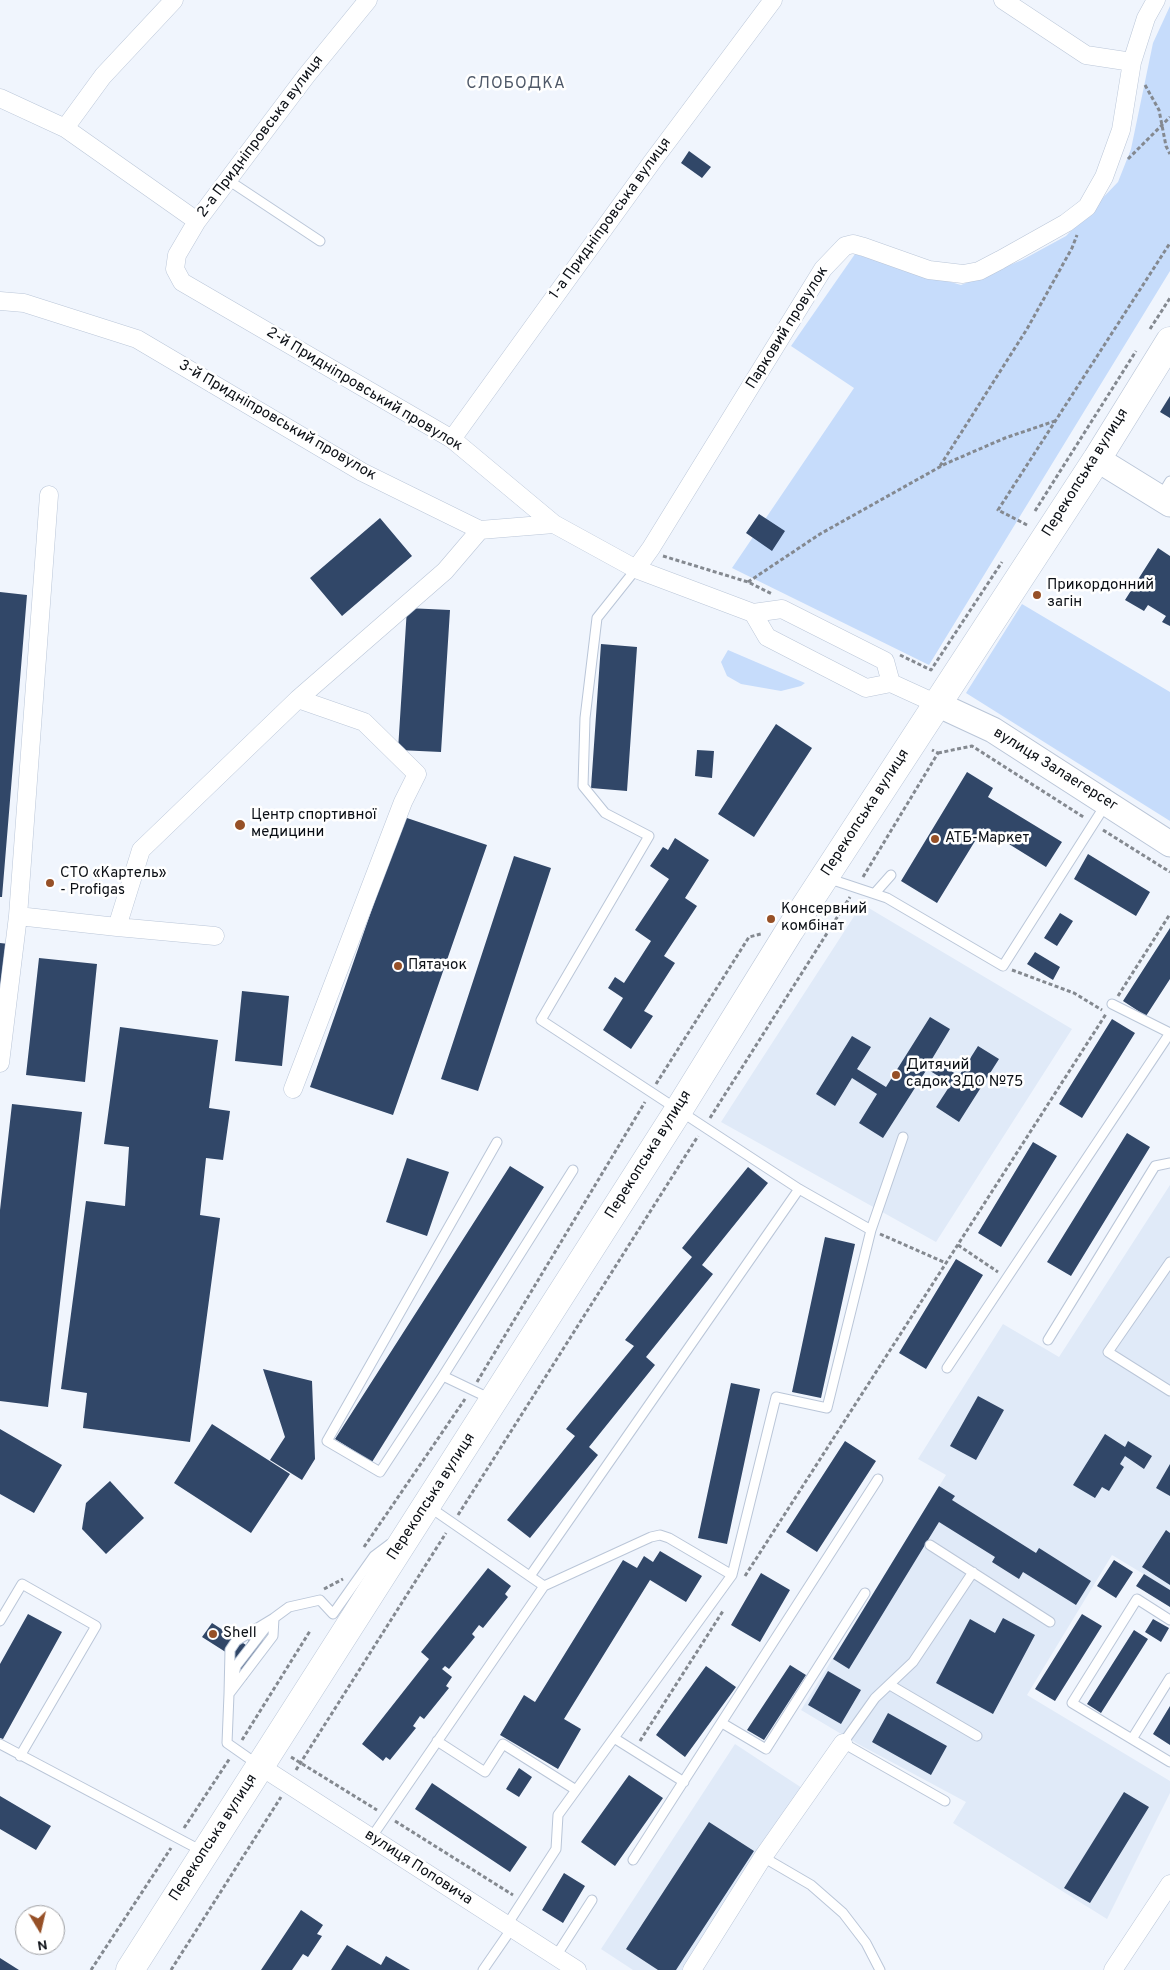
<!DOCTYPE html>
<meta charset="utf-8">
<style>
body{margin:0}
#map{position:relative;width:1170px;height:1970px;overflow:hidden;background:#f0f5fd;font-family:Overpass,sans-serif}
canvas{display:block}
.north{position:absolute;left:15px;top:1905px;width:50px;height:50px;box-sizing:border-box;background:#fff;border:1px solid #9e9fa2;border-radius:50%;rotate:171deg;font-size:14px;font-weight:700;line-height:20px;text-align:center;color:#0c1016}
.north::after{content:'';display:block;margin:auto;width:18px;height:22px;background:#965027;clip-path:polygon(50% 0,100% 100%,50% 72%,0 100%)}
</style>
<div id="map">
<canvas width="1170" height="1970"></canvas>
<div class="north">N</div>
</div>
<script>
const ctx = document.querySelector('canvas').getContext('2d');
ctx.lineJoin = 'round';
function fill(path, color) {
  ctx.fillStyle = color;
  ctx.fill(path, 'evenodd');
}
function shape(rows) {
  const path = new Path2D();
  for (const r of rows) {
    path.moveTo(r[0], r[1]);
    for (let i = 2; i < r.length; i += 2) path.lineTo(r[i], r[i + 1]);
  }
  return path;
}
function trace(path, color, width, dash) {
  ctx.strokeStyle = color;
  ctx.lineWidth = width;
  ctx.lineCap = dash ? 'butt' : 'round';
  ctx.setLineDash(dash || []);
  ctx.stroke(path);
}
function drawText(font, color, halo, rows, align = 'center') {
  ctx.font = font + ' Overpass,sans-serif';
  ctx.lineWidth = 5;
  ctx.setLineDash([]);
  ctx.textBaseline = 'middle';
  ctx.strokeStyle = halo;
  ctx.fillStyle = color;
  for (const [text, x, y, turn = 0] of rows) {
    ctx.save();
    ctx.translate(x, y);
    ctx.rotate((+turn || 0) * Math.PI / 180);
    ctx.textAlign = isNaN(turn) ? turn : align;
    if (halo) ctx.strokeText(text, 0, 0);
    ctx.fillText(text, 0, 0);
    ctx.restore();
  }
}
fill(shape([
 [862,904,1072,1029,936,1242,721,1122],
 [1170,1185,1170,1590,1112,1555,1027,1695,1170,1781,1170,1793,1107,1919,953,1823,966,1802,858,1744,801,1710,946,1475,918,1459,1003,1324,1059,1357],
 [735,1744,802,1788,682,1970,633,1970,601,1949]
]), '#e0eaf8');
fill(shape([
 [1170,6,1170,271,929,665,732,568,854,388,791,346,855,254,961,285,1022,260,1066,236,1118,182,1131,149,1153,43],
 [1022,604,1170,692,1170,821,966,693],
 [728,650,805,683,801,686,781,691,741,684,727,676,721,662]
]), '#c6dcfb');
fill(shape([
 [689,151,711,167,702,178,681,163],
 [1170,396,1170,418,1160,412],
 [759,514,785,531,772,551,746,533],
 [380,518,412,556,342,616,310,578],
 [1158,548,1170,556,1170,626,1162,622,1166,616,1148,605,1144,611,1125,600],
 [0,592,27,595,2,897,0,897],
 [407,608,450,610,441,752,398,750],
 [601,644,637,647,627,791,591,788],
 [776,724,812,748,754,837,718,814],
 [697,750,714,751,712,778,695,776],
 [967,772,993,788,988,797,1062,842,1046,867,983,828,937,903,901,881],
 [404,817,487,845,393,1115,310,1087],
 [675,838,709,860,685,898,697,906,664,956,675,963,644,1011,653,1016,631,1049,603,1030,623,998,608,988,615,977,624,983,651,941,635,930,669,879,650,866,663,847,668,850],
 [1088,854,1150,892,1136,916,1074,879],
 [514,856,551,868,478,1091,441,1079],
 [1060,913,1073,921,1057,946,1044,938],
 [1170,928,1170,979,1146,1016,1123,1001],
 [0,943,9,944,0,1008],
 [1035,952,1060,967,1053,980,1027,964],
 [39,958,97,964,85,1082,26,1075],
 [242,991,289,996,282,1066,235,1061],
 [930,1017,950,1029,932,1059,959,1076,978,1046,999,1059,959,1122,936,1107,951,1084,927,1069,883,1138,859,1123,877,1094,852,1078,835,1106,816,1094,852,1036,871,1047,857,1069,886,1087],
 [1112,1019,1135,1033,1082,1118,1059,1104],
 [120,1027,218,1040,209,1108,230,1111,223,1160,206,1158,200,1215,220,1218,190,1442,83,1428,87,1393,61,1389,86,1201,125,1206,129,1147,104,1144],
 [12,1104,82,1112,48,1407,0,1401,0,1210],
 [1127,1133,1150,1147,1071,1276,1047,1262],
 [1033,1142,1057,1156,1001,1247,978,1233],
 [407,1158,449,1172,427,1236,386,1222],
 [510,1166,544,1187,372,1462,335,1439],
 [748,1167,768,1183,702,1265,713,1274,646,1357,655,1365,589,1447,598,1455,530,1538,507,1520,575,1436,566,1429,634,1346,625,1340,692,1257,682,1248],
 [825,1237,855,1244,821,1398,792,1392],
 [956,1259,983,1275,926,1369,899,1353],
 [263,1369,312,1381,315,1459,302,1480,270,1460,285,1437],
 [731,1383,760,1389,727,1544,698,1538],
 [978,1396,1004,1410,976,1460,950,1446],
 [212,1424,290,1474,251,1533,174,1483],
 [0,1429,62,1465,34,1513,0,1494],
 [1105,1434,1125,1447,1128,1441,1152,1456,1144,1469,1125,1456,1120,1464,1124,1467,1109,1491,1102,1487,1095,1498,1073,1485],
 [845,1441,876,1461,817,1552,786,1532],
 [1170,1464,1170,1496,1156,1488],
 [110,1481,144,1518,106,1554,82,1529,86,1503],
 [939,1486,955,1496,952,1500,1036,1553,1039,1548,1091,1581,1076,1605,1023,1572,1019,1579,992,1562,995,1557,939,1522,849,1669,833,1659],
 [1166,1530,1170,1533,1170,1585,1142,1567],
 [660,1551,702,1576,686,1602,650,1580,564,1719,581,1729,558,1769,500,1735,524,1695,535,1702,623,1560,637,1568,644,1556,653,1562],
 [1114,1560,1133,1572,1116,1598,1097,1586],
 [488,1568,511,1586,505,1594,508,1597,483,1628,479,1625,472,1634,475,1637,449,1669,445,1666,442,1669,452,1677,446,1686,449,1688,424,1719,420,1716,413,1726,416,1728,390,1760,386,1757,383,1761,362,1744,429,1659,421,1652],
 [761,1573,790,1590,760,1642,731,1625],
 [1144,1574,1170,1590,1170,1607,1136,1586],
 [28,1614,62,1632,3,1739,0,1738,0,1664],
 [1082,1614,1102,1626,1055,1701,1035,1689],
 [1003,1618,1035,1635,993,1714,936,1683,970,1619,995,1633],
 [1153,1619,1169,1628,1161,1642,1145,1632],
 [212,1623,246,1645,253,1633,270,1644,246,1680,228,1668,235,1658,202,1637],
 [1134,1630,1148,1639,1101,1713,1087,1704],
 [790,1665,806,1675,764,1740,747,1730],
 [706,1666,736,1687,685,1757,656,1735],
 [828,1671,861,1690,841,1724,808,1705],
 [1170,1706,1170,1745,1153,1734],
 [888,1713,947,1746,931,1775,872,1742],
 [519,1768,532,1777,519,1797,506,1789],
 [629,1775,663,1798,615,1866,581,1842],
 [432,1783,527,1847,510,1872,415,1809],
 [1124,1792,1149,1807,1090,1903,1064,1888],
 [0,1796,51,1826,36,1850,0,1829],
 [709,1822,754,1851,676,1970,658,1970,626,1949],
 [564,1873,585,1886,563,1923,542,1910],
 [301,1910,323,1925,317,1934,322,1936,308,1957,303,1954,292,1970,261,1970],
 [347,1945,381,1965,386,1956,410,1970,331,1970],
 [0,1958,19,1970,0,1970]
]), '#314768');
const lane = shape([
 [228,180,320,241],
 [1161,496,1170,481],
 [827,878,887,898,1003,966,1106,804],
 [875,893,891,875],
 [1112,1004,1170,1033],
 [871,1230,903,1137],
 [1170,1262,1108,1352,1170,1391],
 [1048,1340,1155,1166,1170,1163],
 [947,1368,1170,1033],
 [443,1376,573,1170],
 [491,1399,443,1376,380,1472,327,1441,497,1142],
 [428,1506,544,1586],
 [930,1545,1050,1622],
 [530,1576,799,1189],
 [1170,1620,1137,1599,1072,1703,1170,1762],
 [0,1621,22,1584,96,1626,20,1756],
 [233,1679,236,1666,267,1626],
 [890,1685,977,1736],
 [229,1694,230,1650,236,1641,274,1618],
 [722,1723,766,1749,865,1593],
 [614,1738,684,1782],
 [1132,1739,1170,1678],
 [437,1741,485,1772,503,1744,576,1790],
 [0,1744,202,1851],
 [257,1764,227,1743,229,1694,273,1636,274,1618,289,1607,320,1600,333,1614,374,1556,390,1544],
 [945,1801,843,1743,875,1698,913,1662,973,1572],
 [371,1838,544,1586,651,1537,660,1535,669,1538,732,1575],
 [763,1857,811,1885,843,1913,866,1943,880,1970],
 [633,1860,878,1479],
 [507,1925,556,1849,558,1815,732,1575,776,1397,827,1408,871,1230,799,1189,541,1020,649,836,605,813,583,786,585,718,597,618,636,569],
 [556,1956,592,1900],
 [483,1970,512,1928]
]);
const street = shape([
 [368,0,306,76,197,221,177,255,175,269,182,282,452,439,554,524,636,569,753,613,782,609,885,661,891,683],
 [1003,0,1086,55,1132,62],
 [0,98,65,128,197,221],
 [65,128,103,76,174,0],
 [0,301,24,303,137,339,362,472,480,530,554,524],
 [452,439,652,162,773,0],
 [636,569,651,548,823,269,845,246,853,244,864,247,929,270,963,274,979,271,1000,260,1066,223,1087,207,1104,177,1121,130,1132,62,1146,18,1156,0],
 [753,613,767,637,866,688,891,683,937,704],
 [18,916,49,495],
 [215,936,117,927,141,850,298,699],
 [0,1063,18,916,117,927],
 [293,1089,403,802,417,774,364,722,298,699,445,571,480,530],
 [260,1766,577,1970],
 [692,1970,763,1857,843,1743],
 [1113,1970,1170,1884]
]);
const secondary = shape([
 [1097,459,1170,504],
 [937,704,993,730,1170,844]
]);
const primary = shape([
 [130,1970,678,1111,790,930,1097,459,1170,341]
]);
trace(lane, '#bac6d8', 11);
trace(street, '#bac6d8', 19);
trace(secondary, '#bac6d8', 27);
trace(primary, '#bac6d8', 29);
trace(shape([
 [1145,85,1159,110,1166,146,1170,154],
 [1128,159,1170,117],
 [1150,329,1170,298],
 [940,466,1027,329,1072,248,1077,235],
 [1035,511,1136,351],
 [1027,525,998,510,1170,243],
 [663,556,748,582,772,594],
 [748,582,820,534,945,464,1005,438,1055,421],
 [900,655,931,670,1002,562],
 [938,753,972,746,1085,818],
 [1103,830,1170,872],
 [863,877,938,753,932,750],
 [1012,970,1074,993,1102,1010],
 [1118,996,1170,914],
 [656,1084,749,937,761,934],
 [710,1118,850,897],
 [880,1234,946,1263],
 [958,1245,998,1272],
 [477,1382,645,1102],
 [458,1515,698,1136],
 [364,1547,465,1399],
 [745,1576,1106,1014],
 [324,1589,343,1579],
 [242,1740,310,1631],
 [640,1741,723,1611],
 [291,1757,377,1810],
 [296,1770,446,1533],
 [395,1821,513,1895],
 [184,1828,230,1758],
 [91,1970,171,1848],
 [171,1970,281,1797]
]), '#848990', 3, [4, 2.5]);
trace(lane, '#fff', 9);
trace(street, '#fff', 18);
trace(secondary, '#fff', 25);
trace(primary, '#fff', 28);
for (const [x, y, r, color] of [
 [1037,595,5,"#965027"],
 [240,825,6,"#965027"],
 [935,839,5,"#965027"],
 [50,883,5,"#965027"],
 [771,919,5,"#965027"],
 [398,966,5,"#965027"],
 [896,1075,5,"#965027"],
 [213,1634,5,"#965027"]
]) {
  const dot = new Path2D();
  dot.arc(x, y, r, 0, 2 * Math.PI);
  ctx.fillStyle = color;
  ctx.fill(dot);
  trace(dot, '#fff', 2);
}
drawText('15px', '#0c1016', '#fff', [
 ["2-а Придніпровська вулиця",261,137,-53],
 ["1-а Придніпровська вулиця",611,219,-54],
 ["Парковий провулок",788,328,-58],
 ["2-й Придніпровський провулок",364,390,31],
 ["3-й Придніпровський провулок",277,421,30],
 ["Перекопська вулиця",1086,473,-58],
 ["вулиця Залаегерсег",1055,770,32],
 ["Перекопська вулиця",866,813,-57],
 ["Перекопська вулиця",649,1155,-58],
 ["Перекопська вулиця",432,1497,-57],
 ["Перекопська вулиця",214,1838,-57],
 ["вулиця Поповича",418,1868,33]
]);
drawText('15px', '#0c1016', '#fff', [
 ["Прикордонний",1047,586],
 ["загін",1047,603],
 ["Центр спортивної",251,816],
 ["медицини",251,833],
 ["АТБ-Маркет",945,839],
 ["СТО «Картель»",60,874],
 ["- Profigas",60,891],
 ["Консервний",781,910],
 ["комбінат",781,927],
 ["Пятачок",408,966],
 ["Дитячий",906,1066],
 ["садок ЗДО №75",906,1083],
 ["Shell",223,1634]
], 'left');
ctx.letterSpacing = '1px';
drawText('16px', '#4e5868', '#fff', [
 ["СЛОБОДКА",516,85]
]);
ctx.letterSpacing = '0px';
</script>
